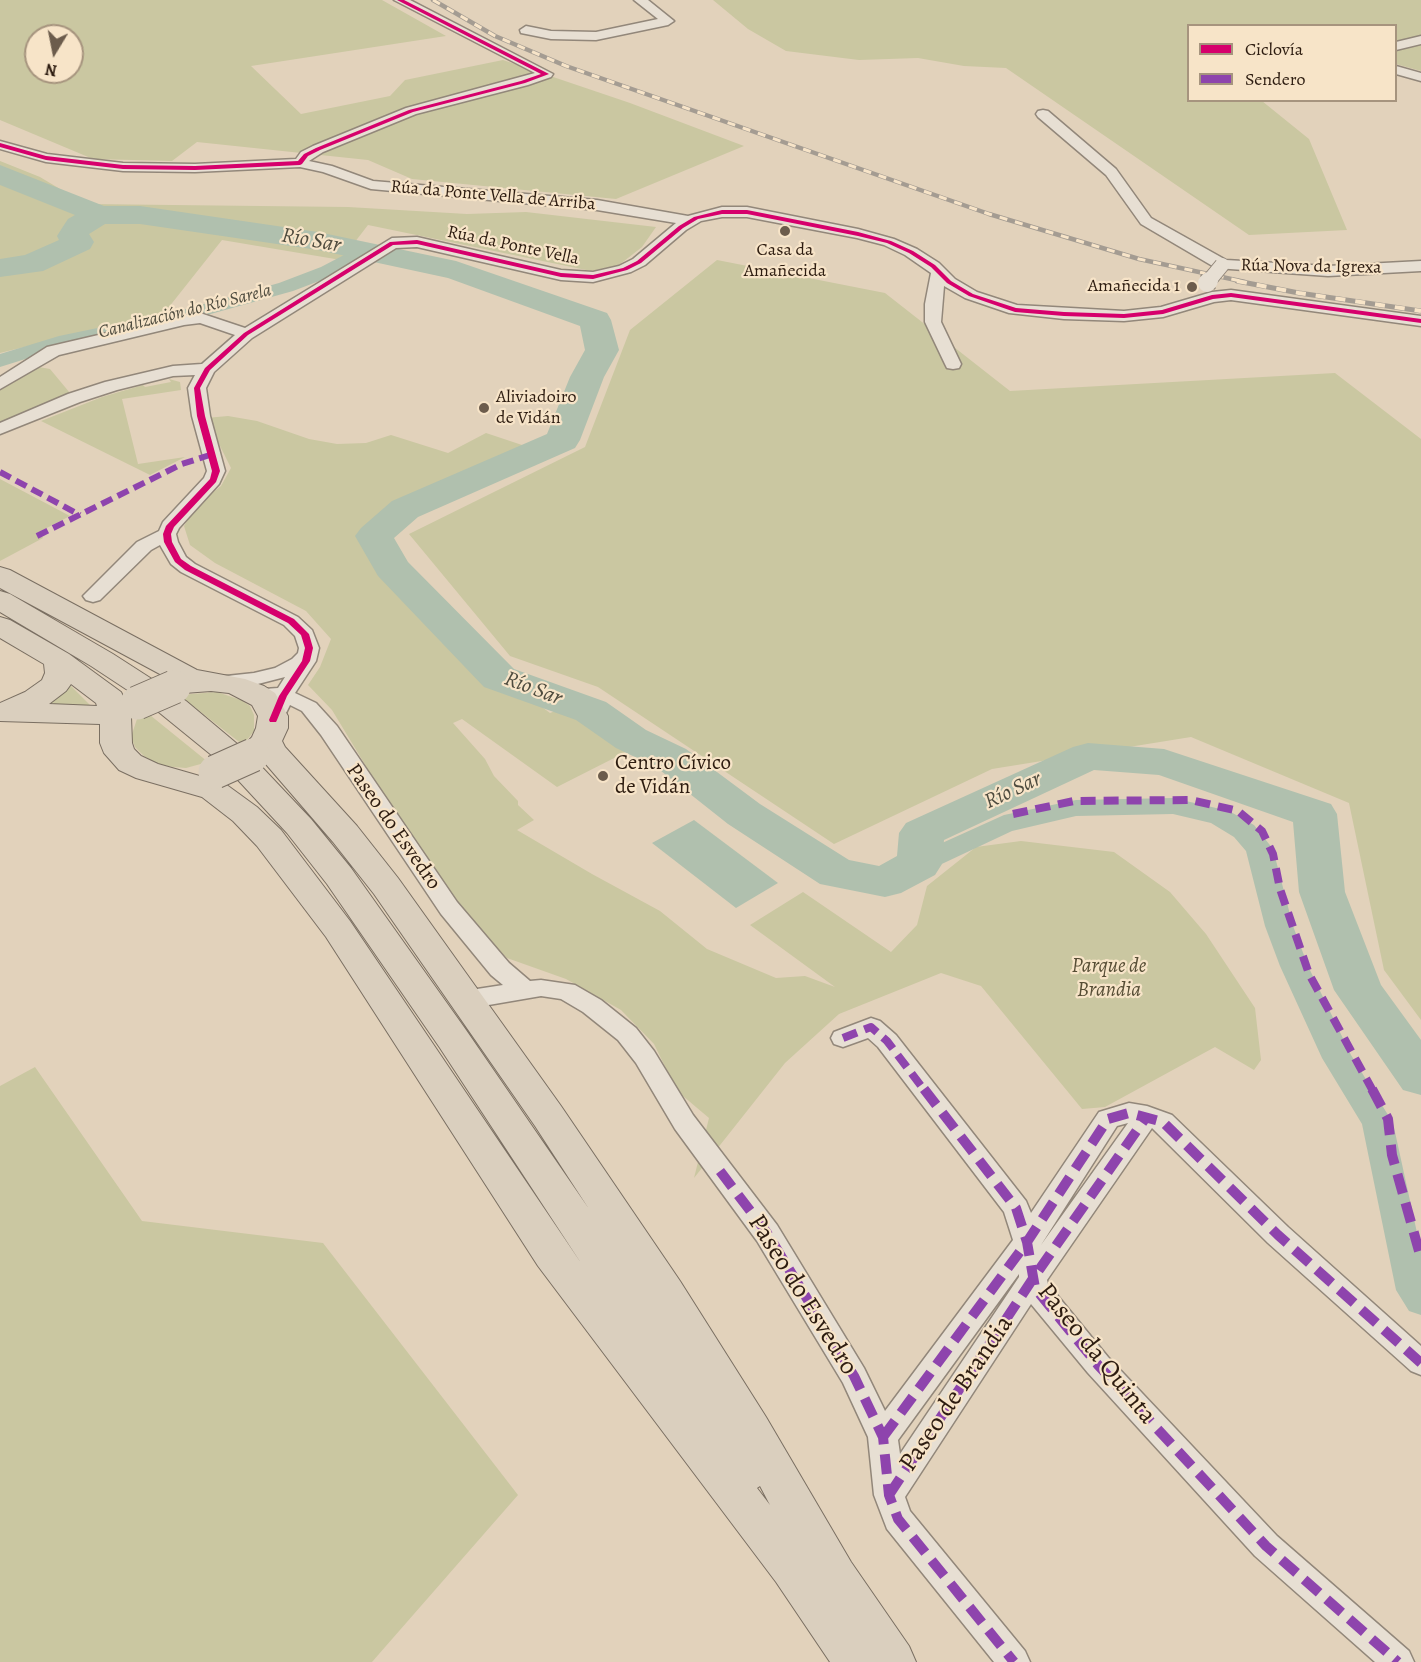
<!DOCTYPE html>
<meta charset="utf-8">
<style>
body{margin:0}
#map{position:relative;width:1421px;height:1662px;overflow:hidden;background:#e2d2bb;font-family:Alegreya,serif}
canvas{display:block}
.legend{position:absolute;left:1187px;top:24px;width:210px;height:78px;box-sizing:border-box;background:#f7e4c8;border:2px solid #a6947e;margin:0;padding:8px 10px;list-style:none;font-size:18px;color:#2d1c10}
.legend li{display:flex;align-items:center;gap:12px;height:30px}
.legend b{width:30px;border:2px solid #a6947e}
.north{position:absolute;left:24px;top:24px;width:60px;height:60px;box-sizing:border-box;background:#f7e4c8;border:2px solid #a6947e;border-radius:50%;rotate:190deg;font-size:16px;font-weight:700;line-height:24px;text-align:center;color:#2d1c10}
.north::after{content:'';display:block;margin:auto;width:21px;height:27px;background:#6c5c4c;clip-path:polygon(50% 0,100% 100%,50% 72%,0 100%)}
</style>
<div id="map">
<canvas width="1421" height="1662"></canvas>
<ul class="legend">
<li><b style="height:8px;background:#d6006c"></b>Ciclovía</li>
<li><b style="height:8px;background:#8e44ad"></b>Sendero</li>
</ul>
<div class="north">N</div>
</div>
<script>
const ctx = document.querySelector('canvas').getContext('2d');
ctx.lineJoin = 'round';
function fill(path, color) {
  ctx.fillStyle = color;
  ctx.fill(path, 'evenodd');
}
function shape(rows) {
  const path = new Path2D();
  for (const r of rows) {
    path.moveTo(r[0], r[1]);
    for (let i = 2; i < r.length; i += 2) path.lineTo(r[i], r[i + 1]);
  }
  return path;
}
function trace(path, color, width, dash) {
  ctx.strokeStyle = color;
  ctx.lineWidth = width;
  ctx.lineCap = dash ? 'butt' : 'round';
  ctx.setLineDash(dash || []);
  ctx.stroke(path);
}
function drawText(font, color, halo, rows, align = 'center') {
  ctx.font = font + ' Alegreya,serif';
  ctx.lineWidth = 4.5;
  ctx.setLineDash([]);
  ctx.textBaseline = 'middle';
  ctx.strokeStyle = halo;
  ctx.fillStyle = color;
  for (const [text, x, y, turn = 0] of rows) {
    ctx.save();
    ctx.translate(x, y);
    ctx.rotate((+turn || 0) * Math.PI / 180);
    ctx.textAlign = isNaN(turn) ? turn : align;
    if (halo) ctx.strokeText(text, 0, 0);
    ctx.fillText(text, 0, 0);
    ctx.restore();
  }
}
fill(shape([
 [0,0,382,0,446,36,251,66,301,114,390,96,405,80,503,60,630,103,744,146,616,199,412,179,368,160,197,142,172,161,93,159,0,120],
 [36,36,72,36,72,72,36,72],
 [713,0,1421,0,1421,71,1396,64,1396,26,1188,26,1188,100,1262,101,1309,139,1347,230,1249,235,1006,68,964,66,918,58,859,60,786,51,748,29],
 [0,161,40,177,85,204,348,207,467,214,526,212,656,227,642,247,619,265,591,271,368,225,341,260,222,240,165,312,0,353],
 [717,260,885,293,1010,391,1335,373,1421,439,1421,1020,1384,970,1349,803,1191,737,992,769,834,844,598,687,510,656,409,534,585,447,630,330],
 [33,366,50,369,70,393,0,422,0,386],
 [169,379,180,382,181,390,122,399,138,464,185,457,150,475,41,421,102,397,143,385,145,387,171,382],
 [228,416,257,421,309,439,337,444,366,443,391,435,448,453,486,433,525,446,395,504,364,535,372,562,490,681,518,689,550,713,563,708,630,750,557,787,462,719,453,723,485,759,494,776,518,801,518,805,534,820,517,830,592,874,660,911,707,949,776,978,805,976,835,987,750,925,803,892,891,952,917,925,927,886,976,847,1021,841,1114,852,1170,892,1206,934,1255,1008,1261,1060,1254,1070,1215,1047,1105,1107,1082,1109,981,986,941,973,839,1014,785,1063,694,1178,709,1118,677,1091,654,1044,621,1010,566,979,507,958,453,902,404,829,332,710,308,685,320,667,331,639,306,611,215,563,190,545,184,526,197,505,221,486,231,468,206,418],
 [0,479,70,516,39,532,43,538,0,561],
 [68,683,93,708,41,704],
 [217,692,241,700,250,706,254,715,254,731,243,745,179,695],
 [145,711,208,762,186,768,173,767,157,764,144,756,135,747,131,737,137,719],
 [35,1067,142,1221,323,1243,518,1495,372,1662,0,1662,0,1086]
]), '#cac7a1');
fill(shape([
 [694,820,778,883,736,908,652,843]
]), '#b0c0ae');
fill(shape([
 [365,244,372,246,374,250,372,254,335,275,293,291,182,322,70,345,0,367,0,354,59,336,179,311,279,283,321,267,365,244],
 [1173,798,1229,811,1254,825,1273,849,1293,926,1308,966,1351,1055,1393,1123,1421,1251,1421,1315,1409,1311,1396,1290,1362,1124,1322,1058,1280,966,1265,926,1246,851,1234,837,1211,823,1173,814,1076,816,1012,831,929,870,919,873,909,870,905,864,909,858,1004,815,1076,800,1173,798]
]), '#b0c0ae');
fill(shape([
 [0,165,104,206,140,206,318,232,456,261,607,313,611,320,619,350,604,377,580,440,575,448,418,517,394,538,408,562,514,669,606,702,646,730,686,749,760,804,849,860,879,866,897,856,899,833,906,823,1073,747,1088,743,1164,749,1331,804,1337,814,1345,892,1381,985,1421,1040,1421,1095,1403,1090,1334,990,1299,892,1293,822,1159,775,1094,770,944,840,942,864,935,875,901,893,885,897,820,884,728,824,656,767,616,748,576,720,484,687,378,576,355,536,361,528,392,501,547,434,570,377,585,350,580,326,448,278,318,250,140,224,105,224,89,234,94,242,90,249,43,271,0,277,0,259,25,255,59,240,57,236,64,225,68,219,75,215,0,185,0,165]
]), '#b0c0ae');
const minor = shape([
 [394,0,410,0,553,74,551,77,528,85,416,114,323,152,309,161,332,166,373,181,597,200,688,216,722,207,747,207,858,229,894,239,917,249,939,263,955,279,977,292,1017,305,1124,311,1161,307,1212,292,1231,290,1421,316,1421,326,1231,300,1214,302,1163,317,1124,321,1064,319,1009,313,965,298,944,286,941,322,961,364,959,368,953,369,947,368,945,364,925,322,925,304,931,273,905,255,884,245,857,238,747,217,722,217,701,221,686,230,645,265,631,272,593,282,561,280,417,247,396,248,252,338,214,372,206,388,210,416,225,471,219,484,179,528,176,534,178,542,186,557,195,564,298,617,312,630,319,648,316,661,295,693,316,703,337,726,457,902,509,963,530,981,541,980,575,985,601,1000,636,1028,654,1051,693,1115,777,1225,864,1368,885,1411,1013,1240,1004,1212,878,1047,868,1038,843,1047,834,1044,831,1038,834,1032,871,1018,880,1021,896,1035,1026,1201,1031,1213,1099,1112,1129,1103,1147,1106,1172,1115,1288,1227,1421,1346,1421,1375,1411,1371,1268,1243,1152,1128,1047,1280,1048,1284,1108,1357,1277,1536,1409,1651,1414,1662,1375,1662,1255,1556,1088,1373,1031,1304,905,1497,910,1511,1025,1651,1030,1662,994,1662,887,1529,874,1495,868,1437,843,1383,757,1241,675,1129,636,1063,618,1040,583,1012,561,999,541,996,477,1007,460,1003,453,998,450,992,453,986,462,983,477,989,503,985,491,975,441,914,321,735,302,711,290,705,280,725,273,726,266,725,262,720,271,699,264,697,261,693,264,689,278,688,285,677,254,685,217,689,210,687,207,683,210,679,217,677,254,673,275,668,292,659,298,653,299,648,295,636,284,625,181,572,171,564,160,545,151,550,100,600,93,602,86,600,83,596,137,542,159,531,163,522,204,478,207,471,192,416,188,388,195,375,173,376,117,390,80,402,0,434,0,423,68,394,105,382,173,366,202,364,235,335,200,323,184,325,59,355,0,389,0,377,47,347,184,315,200,313,245,328,392,238,417,237,561,270,593,272,619,266,633,259,676,223,597,210,371,189,323,172,300,167,195,172,123,171,46,162,0,149,0,141,47,154,123,163,195,164,296,159,301,152,313,146,406,108,535,73,394,0],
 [1128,1123,1041,1245,1117,1126,1128,1123],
 [1019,1274,1019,1277,900,1454,898,1440,1019,1274],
 [634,0,648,0,674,21,668,25,596,40,551,39,521,33,520,30,526,26,551,31,596,32,658,19,634,0],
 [1421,36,1421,44,1396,50,1396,42,1421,36],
 [1396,66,1421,73,1421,81,1396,74,1396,66],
 [1043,110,1048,111,1116,169,1151,218,1226,260,1328,266,1421,261,1421,271,1328,276,1216,268,1141,224,1106,175,1038,117,1036,114,1038,111,1043,110]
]);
const primary = shape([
 [0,567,10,570,197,670,245,679,264,686,275,693,288,716,288,728,282,741,285,747,357,826,398,878,561,1106,680,1281,766,1417,851,1562,909,1646,916,1662,830,1662,776,1582,538,1266,326,937,257,846,233,821,202,797,136,778,119,770,104,753,100,743,100,724,0,721,0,703,25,692,42,680,45,673,44,664,0,638,0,617,10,620,69,654,121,692,124,698,135,695,91,666,0,612,0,591,10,594,113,654,186,701,242,748,252,737,256,728,258,716,252,705,229,693,211,691,184,693,173,690,169,684,171,680,0,588,0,567],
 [71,684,96,703,97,706,49,704,66,691,71,684],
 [150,705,225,766,287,833,327,884,440,1048,581,1263,350,921,281,830,257,807,224,783,158,764,141,756,134,749,132,743,131,717,147,711,150,705],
 [264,762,333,842,374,894,535,1126,589,1209,466,1030,351,868,311,819,258,763,264,762],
 [760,1486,770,1505,757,1488,760,1486]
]);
trace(minor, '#92877a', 3);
trace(primary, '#7a6f62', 2);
fill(minor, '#e7dfd3');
fill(primary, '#dacfbe');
const railFar1 = shape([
 [433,0,495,36,566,66,989,214,1139,259,1245,282]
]);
const rail = shape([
 [1237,281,1299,293,1421,311]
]);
trace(railFar1, '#a49c92', 4.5);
trace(rail, '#a49c92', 5);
trace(railFar1, '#f7e4c8', 3, [8]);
trace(rail, '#f7e4c8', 4, [10]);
const minorBridgeFar1 = shape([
 [1208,282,1222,265]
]);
const minorBridge = shape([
 [1207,283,1209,281]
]);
const primaryBridge = shape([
 [137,703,174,687],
 [215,772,253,755]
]);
trace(minorBridgeFar1, '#92877a', 16, []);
trace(minorBridge, '#92877a', 20, []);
trace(primaryBridge, '#7a6f62', 35, []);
trace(minorBridgeFar1, '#e7dfd3', 14);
trace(minorBridge, '#e7dfd3', 18);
trace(primaryBridge, '#dacfbe', 33);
trace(shape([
 [0,472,80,515],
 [37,536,182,464,213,454]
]), '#8e44ad', 6, [12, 6]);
trace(shape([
 [1013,814,1074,801,1191,800,1238,811,1262,831,1273,854,1280,889,1309,974,1373,1091],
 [843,1038,871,1027,887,1041,925,1091]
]), '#8e44ad', 8, [15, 8]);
trace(shape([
 [924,1089,1016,1208,1027,1242,1035,1288,1098,1365,1266,1546,1398,1662],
 [1372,1089,1388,1119,1392,1155,1421,1258],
 [720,1171,767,1233,854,1376,883,1437,889,1495,898,1519,1014,1662],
 [883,1437,1027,1242,1108,1119,1129,1113,1163,1122,1278,1235,1421,1363],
 [889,1495,1034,1277,1147,1116]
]), '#8e44ad', 10, [20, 10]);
fill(shape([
 [397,0,404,0,549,74,525,83,413,112,320,150,308,156,302,164,300,165,195,170,123,169,46,160,0,147,0,143,46,156,123,165,195,166,298,161,304,154,316,148,409,110,521,81,541,74,397,0],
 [722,210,747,210,858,232,891,241,913,251,935,265,951,281,973,294,1016,308,1064,312,1124,314,1162,310,1212,295,1231,293,1421,319,1421,323,1231,297,1213,299,1163,314,1124,318,1064,316,1015,312,969,296,947,283,931,267,909,253,887,243,858,236,747,214,722,214,698,219,683,228,641,263,627,270,593,279,561,277,417,244,393,245,248,335,210,370,200,388,205,416,220,471,216,482,174,527,171,534,172,542,181,559,191,566,294,619,309,634,313,648,310,661,287,696,277,720,276,722,270,722,269,720,279,696,302,661,305,648,301,635,288,623,185,570,175,562,164,542,163,534,166,526,210,479,212,471,197,416,194,388,205,368,244,333,390,242,417,240,561,273,593,275,623,268,637,261,679,226,694,217,722,210]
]), '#d6006c');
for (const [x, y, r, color] of [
 [785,231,6,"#6c5c4c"],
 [1192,287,6,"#6c5c4c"],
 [484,408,6,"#6c5c4c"],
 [603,776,6,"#6c5c4c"]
]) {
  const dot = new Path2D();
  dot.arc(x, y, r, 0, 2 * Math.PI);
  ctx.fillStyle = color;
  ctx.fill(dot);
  trace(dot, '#f7e4c8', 2);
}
drawText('18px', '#2d1c10', '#f7e4c8', [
 ["Rúa da Ponte Vella de Arriba",493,196,5],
 ["Rúa da Ponte Vella",513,246,12],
 ["Rúa Nova da Igrexa",1311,267,1]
]);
drawText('18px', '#2d1c10', '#f7e4c8', [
 ["Casa da",785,251],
 ["Amañecida",785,272],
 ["Amañecida 1",1180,287,"right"],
 ["Aliviadoiro",496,398,"left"],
 ["de Vidán",496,419,"left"]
]);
drawText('italic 18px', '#4e4b3e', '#f7e4c8', [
 ["Canalización do Río Sarela",185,312,-14]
]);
drawText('21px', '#2d1c10', '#f7e4c8', [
 ["Centro Cívico",615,764],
 ["de Vidán",615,788]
], 'left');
drawText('21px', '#2d1c10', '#f7e4c8', [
 ["Paseo do Esvedro",393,827,55]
]);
drawText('italic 21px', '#564d35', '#f7e4c8', [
 ["Parque de",1109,967],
 ["Brandia",1109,991]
]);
drawText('italic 22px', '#4e4b3e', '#f7e4c8', [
 ["Río Sar",311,241,10],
 ["Río Sar",533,689,21],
 ["Río Sar",1013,791,-25]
]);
drawText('26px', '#2d1c10', '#f7e4c8', [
 ["Paseo do Esvedro",802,1295,58],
 ["Paseo da Quinta",1096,1354,51],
 ["Paseo de Brandia",957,1394,-56]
]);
</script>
